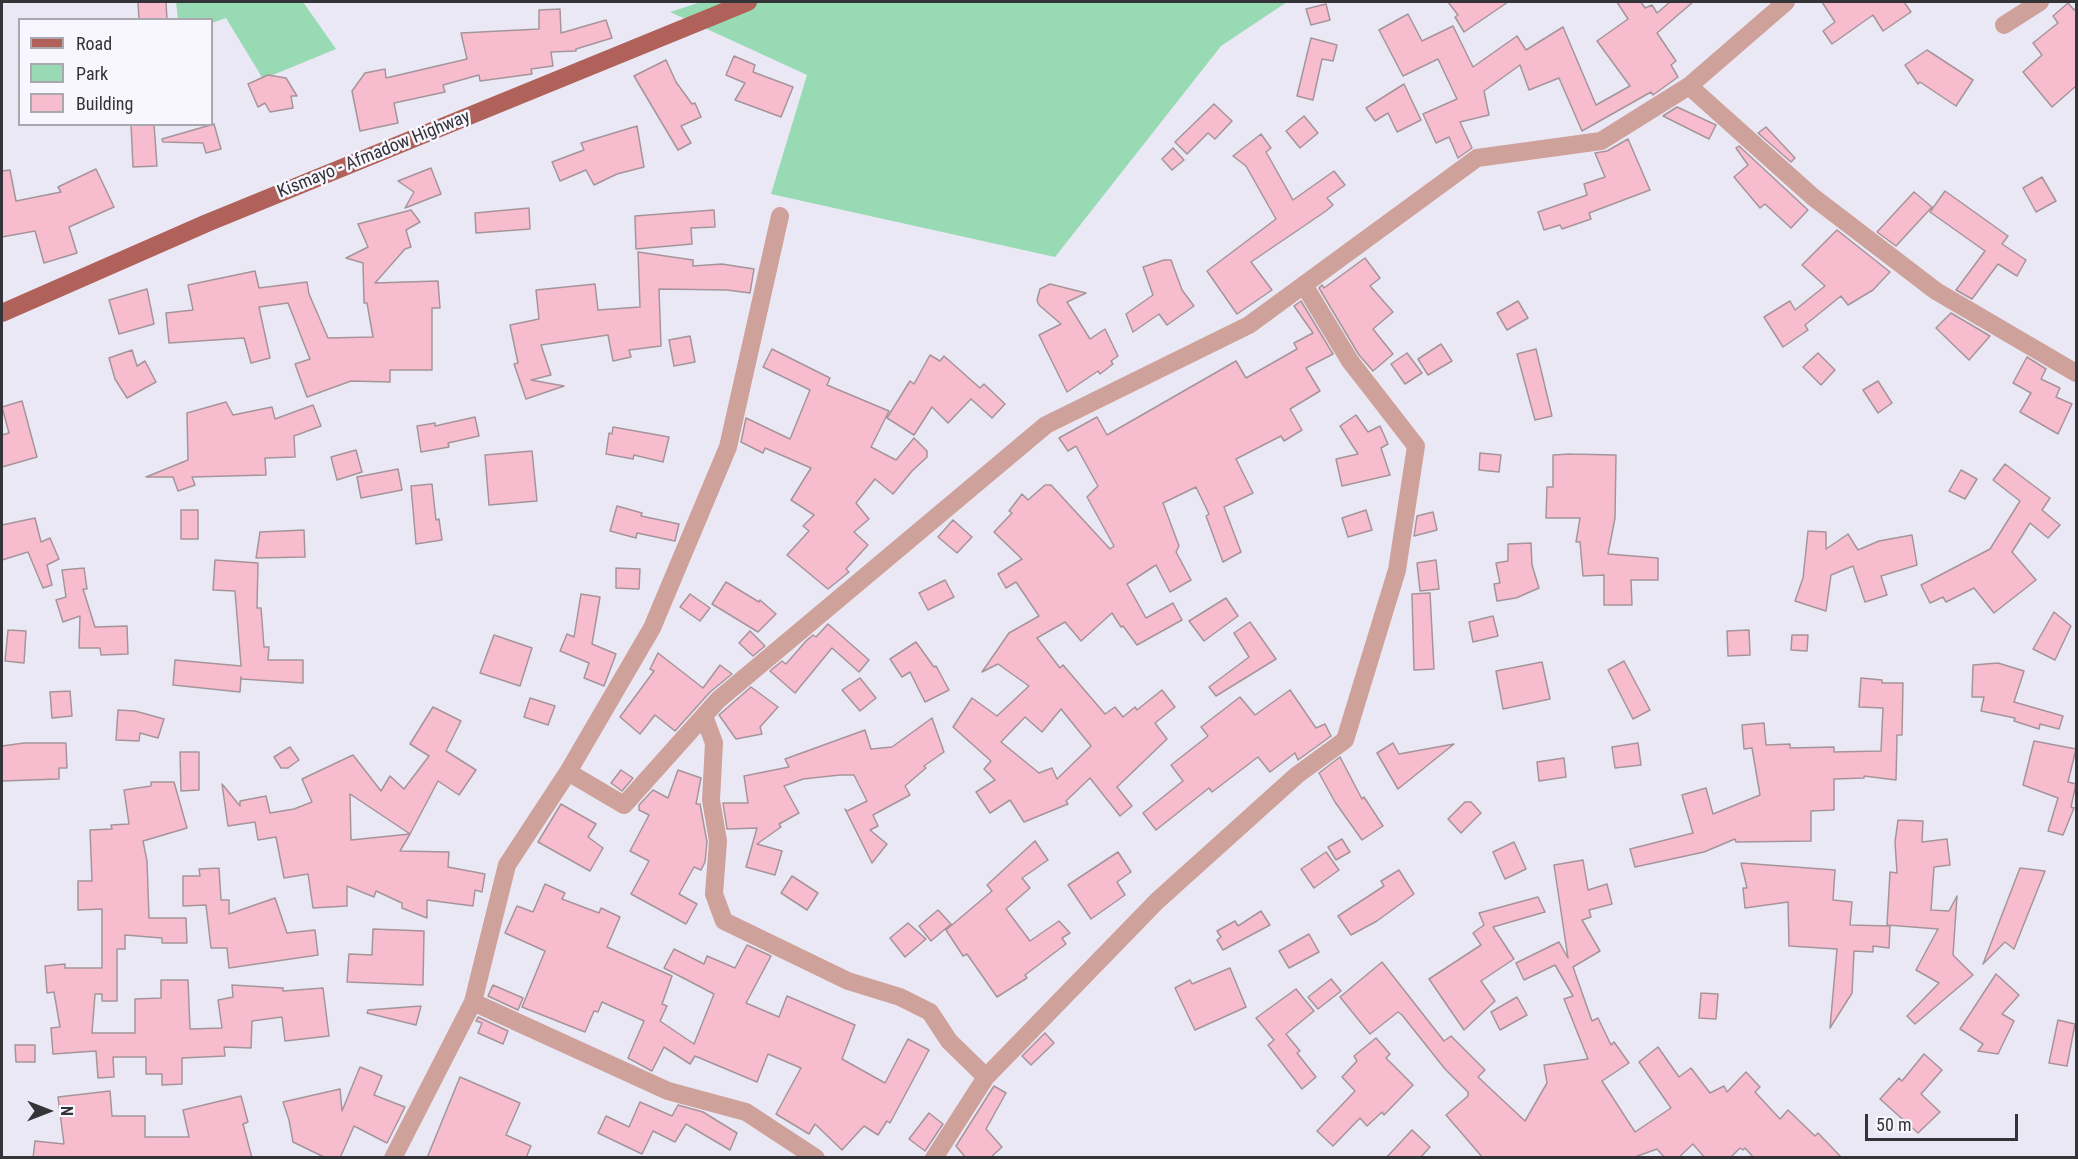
<!DOCTYPE html>
<style>
body{margin:0}
#map{position:relative;width:2078px;height:1159px;overflow:hidden;background:#ebe8f6;font-family:"Roboto Condensed",sans-serif}
canvas{display:block}
.frame{position:absolute;inset:0;border:3px solid #343338;pointer-events:none}
.legend{position:absolute;left:18px;top:18px;width:195px;height:108px;box-sizing:border-box;background:#f8f6ff;border:2px solid #aaa8af;margin:0;padding:8px 10px;list-style:none;font-size:18px;color:#343338}
.legend li{display:flex;align-items:center;gap:12px;height:30px}
.legend b{width:30px;border:2px solid #aaa8af}
.north{position:absolute;left:18px;top:1081px;width:60px;height:60px;-webkit-text-stroke:4px #f8f6ff;paint-order:stroke;rotate:90deg;font-size:16px;font-weight:700;line-height:24px;text-align:center;color:#343338}
.north::after{content:'';display:block;margin:auto;width:21px;height:27px;background:#343338;clip-path:polygon(50% 0,100% 100%,50% 72%,0 100%)}
.scale{position:absolute;left:1865px;top:1114px;width:153px;height:27px;box-sizing:border-box;border:3px solid #343338;border-top:0;padding-left:8px;font-size:18px;line-height:21px;white-space:nowrap;color:#343338;-webkit-text-stroke:4px #f8f6ff;paint-order:stroke}
</style>
<div id="map">
<canvas width="2078" height="1159"></canvas>
<div class="frame"></div>
<ul class="legend">
<li><b style="height:8px;background:#b06159"></b>Road</li>
<li><b style="height:16px;background:#98dab3"></b>Park</li>
<li><b style="height:16px;background:#f8bccf"></b>Building</li>
</ul>
<div class="north">N</div>
<div class="scale">50 m</div>
</div>
<script>
const ctx = document.querySelector('canvas').getContext('2d');
ctx.lineJoin = 'round';
function fill(path, color) {
  ctx.fillStyle = color;
  ctx.fill(path, 'evenodd');
}
function shape(rows) {
  const path = new Path2D();
  for (const r of rows) {
    path.moveTo(r[0], r[1]);
    for (let i = 2; i < r.length; i += 2) path.lineTo(r[i], r[i + 1]);
  }
  return path;
}
function trace(path, color, width, dash) {
  ctx.strokeStyle = color;
  ctx.lineWidth = width;
  ctx.lineCap = dash ? 'butt' : 'round';
  ctx.setLineDash(dash || []);
  ctx.stroke(path);
}
function drawText(font, color, halo, rows, align = 'center') {
  ctx.font = font + ' "Roboto Condensed",sans-serif';
  ctx.lineWidth = 5;
  ctx.setLineDash([]);
  ctx.textBaseline = 'middle';
  ctx.strokeStyle = halo;
  ctx.fillStyle = color;
  for (const [text, x, y, turn = 0] of rows) {
    ctx.save();
    ctx.translate(x, y);
    ctx.rotate((+turn || 0) * Math.PI / 180);
    ctx.textAlign = isNaN(turn) ? turn : align;
    if (halo) ctx.strokeText(text, 0, 0);
    ctx.fillText(text, 0, 0);
    ctx.restore();
  }
}
fill(shape([
 [176,2,303,2,336,49,263,79,226,18,212,23,212,20,178,19],
 [701,2,1287,2,1221,46,1055,257,771,194,807,75,670,12]
]), '#98dab3');
const building = shape([
 [138,2,166,2,167,20,139,20,138,2],
 [1448,2,1508,2,1464,32,1455,17,1458,15,1448,2],
 [1617,2,1641,2,1645,8,1652,5,1657,13,1670,2,1693,2,1657,33,1676,61,1671,65,1678,77,1653,95,1651,92,1582,131,1559,78,1529,90,1520,65,1484,91,1489,115,1460,122,1472,148,1458,158,1449,137,1436,143,1423,114,1457,99,1438,59,1403,76,1379,30,1408,14,1422,41,1453,26,1473,67,1517,36,1526,50,1563,27,1596,105,1630,86,1597,41,1628,19,1617,2],
 [1822,2,1904,2,1911,12,1883,31,1873,15,1832,44,1823,31,1835,22,1822,2],
 [2068,3,2074,10,2076,8,2076,86,2052,107,2023,72,2042,55,2033,43,2058,23,2053,16,2068,3],
 [1326,4,1330,20,1311,25,1306,9,1326,4],
 [560,9,561,33,606,20,612,38,576,49,576,51,551,52,553,66,531,69,532,74,480,81,479,75,443,85,445,92,394,103,398,123,360,131,352,91,365,73,385,69,386,78,467,59,461,33,539,29,539,10,560,9],
 [1311,38,1337,45,1333,61,1322,59,1313,100,1297,96,1311,38],
 [1927,50,1973,80,1956,106,1920,82,1918,84,1905,65,1927,50],
 [734,56,755,65,753,72,793,87,781,117,735,100,745,83,726,75,734,56],
 [666,60,676,82,692,104,695,103,701,117,681,126,691,143,678,150,634,76,666,60],
 [268,75,286,78,297,96,291,96,293,108,270,112,265,103,258,107,248,84,268,75],
 [1404,84,1421,120,1397,132,1388,113,1375,121,1366,108,1404,84],
 [1214,104,1232,121,1215,139,1208,133,1187,154,1175,142,1214,104],
 [1677,107,1716,125,1709,139,1663,116,1677,107],
 [1304,116,1318,133,1300,148,1286,131,1304,116],
 [131,124,154,124,157,166,133,167,131,124],
 [214,124,221,149,206,153,203,143,163,142,162,139,214,124],
 [637,126,644,167,617,174,594,185,586,170,560,181,552,162,584,150,581,143,637,126],
 [1766,127,1795,158,1791,162,1758,133,1766,127],
 [1261,134,1271,148,1266,152,1293,200,1334,171,1345,185,1327,198,1333,205,1326,211,1251,262,1272,290,1237,314,1207,271,1276,219,1246,166,1233,156,1261,134],
 [1628,139,1650,190,1589,213,1591,219,1562,229,1560,225,1544,230,1538,212,1587,195,1584,184,1605,177,1595,153,1607,151,1628,139],
 [1739,146,1808,210,1791,228,1765,204,1760,208,1734,177,1748,165,1736,148,1739,146],
 [1173,148,1184,160,1172,170,1162,159,1173,148],
 [431,168,441,194,405,208,414,192,398,181,431,168],
 [96,169,114,207,69,227,77,253,44,263,35,231,2,237,2,171,10,170,16,201,61,192,58,187,96,169],
 [2042,177,2056,201,2036,212,2023,188,2042,177],
 [1945,191,2008,236,2002,244,2026,260,2017,276,1998,264,1972,299,1956,290,1985,251,1930,212,1945,191],
 [1914,192,1932,207,1896,246,1877,232,1914,192],
 [529,208,530,229,476,233,475,213,529,208],
 [411,210,420,222,406,230,411,247,405,249,375,283,438,281,440,308,432,308,432,370,390,370,390,382,351,381,307,397,295,364,310,359,288,303,259,307,270,358,251,363,244,338,169,343,166,313,193,310,188,285,255,271,259,288,307,282,309,294,328,338,373,337,367,303,364,303,363,263,346,258,368,247,358,224,411,210],
 [714,210,715,227,691,228,692,244,636,249,635,216,714,210],
 [1837,230,1890,272,1873,290,1848,305,1841,296,1805,325,1808,330,1783,347,1764,317,1790,301,1795,310,1825,286,1802,265,1837,230],
 [638,252,693,260,693,266,722,264,754,269,750,293,727,290,659,289,661,346,629,350,631,357,613,361,608,335,541,345,551,375,531,380,564,386,526,399,514,364,518,363,510,325,539,319,536,290,595,284,598,310,640,307,638,252],
 [1365,258,1380,278,1370,286,1393,312,1373,329,1393,354,1373,371,1359,355,1319,288,1322,285,1324,288,1365,258],
 [1164,260,1171,260,1182,290,1194,306,1167,325,1159,314,1133,332,1126,314,1153,295,1143,267,1164,260],
 [1050,284,1086,293,1067,302,1090,339,1105,329,1118,356,1111,361,1113,364,1100,374,1098,371,1067,392,1039,335,1061,324,1039,305,1037,300,1040,289,1050,284],
 [147,289,154,324,119,334,109,300,147,289],
 [1301,301,1333,354,1306,368,1320,391,1290,409,1302,430,1284,441,1281,436,1236,459,1253,493,1224,507,1241,552,1223,562,1206,516,1209,514,1196,487,1163,503,1179,546,1176,552,1191,580,1170,592,1156,565,1127,584,1146,618,1173,603,1182,620,1137,645,1123,626,1121,627,1112,613,1081,641,1065,622,1037,638,1060,668,1063,665,1105,714,1115,707,1123,717,1135,707,1137,710,1162,690,1175,707,1155,723,1167,739,1117,787,1132,806,1120,816,1090,778,1066,801,1068,804,1024,822,1010,800,990,813,976,792,995,780,984,769,991,761,953,727,972,698,997,716,1029,686,998,664,982,672,1009,633,1039,616,1016,582,1006,588,998,574,1022,559,994,532,1012,513,1009,511,1022,494,1028,500,1045,485,1051,485,1110,549,1114,546,1087,497,1098,486,1076,446,1068,451,1059,438,1097,417,1107,435,1236,361,1246,378,1297,349,1294,343,1313,333,1294,306,1301,301],
 [1061,709,1091,746,1057,779,1052,768,1039,773,1001,742,1025,717,1042,732,1061,709],
 [1518,301,1528,318,1507,330,1497,313,1518,301],
 [1951,313,1990,336,1969,360,1936,328,1951,313],
 [690,336,695,362,674,366,669,340,690,336],
 [1441,344,1452,361,1428,375,1418,359,1441,344],
 [772,349,830,378,827,385,889,411,871,447,896,460,914,438,927,451,927,457,912,471,893,494,875,479,856,503,869,519,854,532,868,545,846,569,849,572,828,589,787,555,809,531,803,526,814,515,791,500,811,468,765,448,763,453,741,442,746,418,790,439,810,390,763,367,772,349],
 [1536,349,1552,416,1535,420,1517,354,1536,349],
 [132,350,137,366,145,361,156,382,127,398,115,379,109,358,132,350],
 [1407,353,1422,373,1405,384,1391,364,1407,353],
 [1818,353,1835,370,1821,385,1803,367,1818,353],
 [930,355,940,361,944,356,980,388,984,384,1005,404,992,418,971,399,948,423,932,407,914,435,887,418,910,381,914,384,930,355],
 [2027,357,2046,369,2041,379,2060,388,2056,397,2072,404,2058,434,2020,412,2031,393,2013,383,2027,357],
 [1878,381,1892,403,1878,413,1863,390,1878,381],
 [22,401,37,457,2,467,2,435,9,433,2,407,22,401],
 [226,402,233,415,272,407,275,419,313,405,321,426,294,436,295,457,265,458,266,475,192,477,195,485,178,491,173,477,146,477,188,460,187,413,226,402],
 [1356,415,1368,432,1380,426,1388,444,1381,448,1390,475,1342,486,1336,459,1358,454,1340,426,1356,415],
 [475,417,479,436,448,443,449,447,421,452,417,426,435,423,435,426,475,417],
 [613,427,669,437,663,462,634,455,633,459,606,454,609,433,612,434,613,427],
 [356,450,362,472,337,480,331,457,356,450],
 [532,451,537,501,489,505,485,455,532,451],
 [1480,453,1501,455,1499,472,1479,470,1480,453],
 [1570,454,1616,455,1615,518,1608,554,1658,558,1658,580,1631,580,1632,605,1604,605,1604,575,1583,576,1580,542,1576,542,1580,518,1546,518,1547,487,1553,487,1553,455,1570,454],
 [2005,464,2050,498,2042,510,2060,525,2048,538,2030,523,2012,552,2036,580,1994,613,1974,588,1946,602,1943,597,1930,603,1921,585,1990,549,2020,501,1993,480,2005,464],
 [398,469,402,490,361,498,357,477,398,469],
 [1961,470,1977,479,1965,499,1949,491,1961,470],
 [432,484,436,520,439,519,442,540,416,544,411,486,432,484],
 [617,506,642,513,641,516,679,524,675,541,637,533,636,538,610,531,617,506],
 [181,510,198,510,198,539,181,539,181,510],
 [1366,510,1372,530,1348,537,1342,518,1366,510],
 [1433,512,1437,530,1414,536,1417,516,1433,512],
 [35,518,41,542,50,538,59,559,47,565,52,585,43,588,28,552,2,560,2,525,35,518],
 [953,520,972,537,957,553,938,537,953,520],
 [304,530,305,557,256,558,260,532,304,530],
 [1808,531,1826,532,1826,549,1848,534,1858,550,1879,541,1912,535,1917,565,1881,576,1887,595,1865,602,1853,566,1831,575,1826,611,1795,601,1803,578,1808,531],
 [1531,543,1532,565,1539,588,1516,598,1497,601,1494,584,1500,583,1496,563,1508,561,1508,544,1531,543],
 [215,560,258,563,257,608,261,608,264,647,269,647,268,660,303,660,303,683,242,679,241,677,240,692,173,685,175,660,241,666,235,591,213,590,215,560],
 [1436,560,1439,589,1420,591,1417,563,1436,560],
 [84,568,87,589,83,589,95,627,127,626,128,654,101,655,100,648,79,648,80,616,63,622,56,600,66,597,62,570,84,568],
 [616,568,640,569,639,589,616,588,616,568],
 [945,580,954,597,928,610,919,593,945,580],
 [726,582,759,602,760,600,776,614,758,632,712,604,726,582],
 [1430,593,1434,669,1414,670,1412,594,1430,593],
 [581,594,600,597,592,644,616,654,604,686,584,678,589,663,560,651,567,634,574,637,581,594],
 [690,594,710,608,700,621,680,607,690,594],
 [1226,598,1238,616,1204,641,1189,621,1226,598],
 [2054,612,2071,626,2055,660,2033,649,2054,612],
 [1493,616,1498,636,1473,642,1469,622,1493,616],
 [1250,622,1276,659,1216,696,1209,687,1249,657,1234,633,1250,622],
 [828,624,869,660,859,672,832,648,795,693,770,671,782,661,786,664,806,641,813,635,816,637,828,624],
 [8,630,26,631,24,663,5,661,8,630],
 [1749,630,1750,655,1728,656,1727,631,1749,630],
 [750,631,765,646,753,656,739,643,750,631],
 [494,635,532,648,520,686,480,673,494,635],
 [1792,635,1808,635,1807,651,1791,650,1792,635],
 [916,642,934,667,936,666,949,690,925,702,910,672,902,677,890,659,916,642],
 [658,653,703,688,720,665,732,674,710,692,675,731,655,715,640,734,620,717,654,671,650,669,658,653],
 [1624,661,1650,710,1633,719,1608,670,1624,661],
 [1542,662,1550,699,1503,709,1496,671,1542,662],
 [1998,663,2024,671,2014,702,2063,716,2059,729,2040,724,2039,729,2014,721,2015,718,1981,711,1984,697,1972,697,1973,665,1998,663],
 [860,678,876,698,860,711,842,690,860,678],
 [1861,678,1882,680,1882,683,1903,683,1902,735,1897,735,1896,780,1864,776,1864,778,1834,779,1834,810,1811,811,1811,841,1736,842,1735,839,1704,852,1635,867,1630,849,1693,833,1682,795,1706,788,1713,814,1760,795,1752,748,1744,749,1742,725,1764,723,1766,745,1790,744,1790,748,1834,747,1834,752,1881,751,1883,708,1859,707,1861,678],
 [751,687,778,707,760,727,762,734,736,739,719,715,751,687],
 [1290,690,1316,728,1325,724,1331,736,1298,760,1295,753,1270,772,1258,757,1212,792,1209,788,1156,830,1143,813,1183,781,1171,765,1208,736,1201,727,1240,697,1255,715,1290,690],
 [70,691,72,716,52,718,50,692,70,691],
 [530,698,555,706,548,725,524,717,530,698],
 [433,707,461,721,446,751,476,770,459,795,438,781,410,834,350,794,351,840,410,834,400,851,449,852,448,867,485,874,482,892,475,890,473,906,427,900,427,918,402,908,402,903,376,891,374,897,347,886,347,906,313,908,308,874,284,878,276,837,258,840,255,822,228,826,222,784,240,806,240,801,266,796,270,813,294,809,312,802,302,779,353,755,381,791,390,776,404,789,429,756,410,744,433,707],
 [118,710,135,711,164,719,158,738,140,733,139,741,116,740,118,710],
 [932,718,944,752,924,766,926,768,905,786,910,795,873,815,878,826,870,830,887,844,872,863,845,809,847,811,867,801,854,775,840,775,803,779,784,786,799,813,779,824,781,827,757,844,782,851,775,875,746,867,757,828,727,829,723,803,748,803,744,776,789,767,785,759,865,730,871,749,892,747,932,718],
 [2034,741,2076,749,2068,782,2076,784,2071,807,2074,808,2063,835,2048,831,2058,798,2023,785,2034,741],
 [24,743,66,743,67,768,59,768,59,779,2,781,2,746,24,743],
 [1393,743,1399,754,1454,744,1398,789,1377,753,1393,743],
 [1638,743,1641,765,1615,768,1612,747,1638,743],
 [290,747,299,760,288,768,281,768,274,757,290,747],
 [180,752,199,752,199,790,181,791,180,752],
 [1340,757,1362,799,1364,797,1383,826,1362,840,1335,802,1319,773,1340,757],
 [1564,758,1566,777,1539,781,1537,762,1564,758],
 [621,770,633,778,622,791,611,783,621,770],
 [678,770,701,778,696,804,700,804,707,842,705,862,701,870,694,867,679,894,697,904,686,924,631,894,649,861,630,851,649,815,639,810,639,805,653,790,668,798,678,770],
 [151,782,174,782,187,828,143,841,147,861,149,918,186,918,187,943,162,943,162,938,125,935,125,949,117,949,117,1001,102,1001,102,994,95,994,92,1033,135,1033,135,999,161,998,161,980,188,980,190,1029,222,1028,218,1000,233,997,232,985,283,988,283,991,323,988,329,1036,285,1041,282,1017,252,1021,251,1048,224,1047,225,1056,182,1058,182,1084,162,1085,162,1074,146,1074,146,1057,113,1057,114,1077,98,1078,96,1051,53,1054,51,1028,60,1027,54,992,47,993,45,966,65,964,65,968,102,968,102,909,78,910,78,881,92,881,90,830,112,829,111,825,129,824,124,790,151,786,151,782],
 [1465,802,1471,802,1481,813,1461,833,1448,819,1465,802],
 [561,804,596,824,588,837,603,848,590,871,538,842,561,804],
 [1898,820,1923,821,1922,842,1947,839,1950,865,1934,867,1931,910,1949,911,1957,896,1953,955,1973,975,1915,1024,1907,1016,1939,983,1916,970,1938,929,1887,925,1890,872,1897,873,1895,842,1898,820],
 [1342,839,1350,852,1336,860,1328,847,1342,839],
 [1035,841,1048,860,1022,878,1030,888,1006,909,1030,941,1059,921,1070,933,1062,938,1066,944,1025,975,1027,978,997,997,967,954,963,956,946,930,992,891,987,885,1035,841],
 [1514,842,1526,869,1505,879,1493,852,1514,842],
 [1118,852,1131,872,1117,882,1125,895,1091,919,1068,885,1118,852],
 [1326,852,1339,870,1314,888,1301,869,1326,852],
 [1583,860,1588,890,1607,884,1612,904,1589,910,1591,917,1582,920,1600,951,1573,967,1592,1021,1598,1018,1611,1045,1614,1042,1629,1063,1602,1081,1635,1132,1671,1108,1639,1062,1658,1047,1679,1077,1691,1068,1710,1093,1724,1086,1727,1092,1746,1072,1760,1087,1755,1092,1780,1119,1788,1110,1815,1136,1818,1133,1842,1158,1754,1158,1745,1148,1743,1150,1740,1148,1730,1158,1705,1158,1693,1144,1678,1158,1665,1158,1657,1149,1632,1158,1483,1158,1446,1115,1468,1096,1468,1092,1445,1069,1402,1015,1398,1012,1370,1034,1340,997,1382,962,1444,1041,1451,1036,1485,1070,1478,1077,1525,1121,1547,1083,1544,1065,1588,1059,1564,999,1573,996,1555,965,1524,980,1516,963,1559,942,1568,958,1554,865,1583,860],
 [1741,863,1835,870,1833,900,1852,902,1850,925,1890,926,1889,948,1873,946,1873,952,1854,951,1852,993,1830,1028,1837,949,1789,946,1788,902,1745,908,1743,888,1747,888,1741,863],
 [219,868,221,900,229,900,229,914,275,898,287,933,315,930,318,955,229,968,227,948,211,948,206,905,183,906,183,876,200,876,199,869,219,868],
 [2020,868,2045,871,2014,949,2005,942,1983,964,2020,868],
 [1399,870,1414,894,1377,921,1351,935,1338,916,1384,886,1381,881,1399,870],
 [792,876,818,893,807,910,781,893,792,876],
 [545,884,565,893,562,899,599,913,601,908,620,917,607,947,672,976,662,1004,667,1006,660,1021,694,1044,714,994,664,968,674,949,704,964,707,956,735,968,747,945,771,956,746,1003,779,1017,787,996,855,1025,842,1059,885,1083,908,1039,929,1050,890,1123,887,1121,878,1135,864,1126,842,1150,815,1124,809,1134,776,1114,801,1068,768,1054,757,1082,695,1056,690,1064,664,1047,652,1071,628,1058,644,1021,602,1002,598,1012,594,1011,585,1032,522,1007,545,951,505,933,517,906,533,912,545,884],
 [1538,897,1545,912,1493,927,1514,959,1481,981,1495,1001,1464,1030,1429,979,1481,945,1473,933,1484,925,1479,913,1538,897],
 [938,910,951,924,931,941,919,926,938,910],
 [1261,911,1270,925,1223,950,1217,940,1221,937,1217,931,1235,921,1238,926,1261,911],
 [908,923,926,939,905,957,890,938,908,923],
 [373,929,424,931,423,985,347,982,349,954,372,955,373,929],
 [1309,934,1319,952,1289,968,1279,951,1309,934],
 [1230,968,1246,1007,1195,1030,1175,988,1190,980,1192,984,1230,968],
 [1996,974,2019,995,2002,1014,2014,1021,1998,1054,1978,1051,1983,1044,1960,1029,1996,974],
 [1331,979,1341,991,1318,1009,1308,997,1331,979],
 [493,985,523,998,518,1010,488,996,493,985],
 [1296,989,1314,1011,1286,1034,1300,1051,1297,1053,1316,1077,1302,1089,1268,1045,1274,1040,1256,1018,1296,989],
 [1701,993,1718,994,1716,1019,1699,1018,1701,993],
 [1517,997,1527,1015,1500,1030,1491,1012,1517,997],
 [421,1006,416,1025,367,1013,368,1010,421,1006],
 [478,1017,508,1031,503,1044,478,1033,482,1023,476,1021,478,1017],
 [2058,1020,2075,1024,2067,1066,2049,1063,2058,1020],
 [1045,1033,1054,1043,1031,1065,1022,1056,1045,1033],
 [1376,1038,1390,1054,1386,1058,1413,1085,1384,1115,1382,1112,1367,1126,1360,1118,1333,1146,1317,1131,1355,1091,1342,1077,1357,1061,1354,1056,1376,1038],
 [15,1045,35,1045,35,1062,16,1062,15,1045],
 [1924,1054,1942,1070,1921,1094,1940,1112,1918,1133,1880,1099,1899,1078,1902,1081,1924,1054],
 [360,1067,382,1076,374,1095,405,1107,387,1143,354,1126,340,1158,326,1158,293,1142,289,1120,283,1102,340,1089,342,1111,360,1067],
 [460,1077,520,1103,506,1135,531,1146,526,1158,427,1158,460,1077],
 [994,1086,1006,1093,986,1129,1002,1147,990,1158,966,1158,956,1146,994,1086],
 [110,1091,112,1116,145,1116,145,1137,189,1137,183,1110,241,1096,248,1122,243,1124,252,1158,33,1158,35,1141,64,1144,58,1097,110,1091],
 [640,1102,672,1116,678,1105,703,1112,737,1133,730,1150,686,1124,675,1142,653,1131,642,1154,598,1133,606,1116,629,1127,640,1102],
 [929,1113,943,1124,925,1151,909,1139,929,1113],
 [1412,1130,1430,1147,1420,1158,1386,1158,1412,1130]
]);
fill(building, '#f8bccf');
trace(building, '#a5959a', 1.5);
trace(shape([
 [2004,25,2040,2],
 [1689,86,1813,197,1936,291,2076,373],
 [704,716,714,743,711,800,718,841,714,894,724,921,848,981,900,997,930,1012,949,1041,986,1077],
 [568,772,652,628,728,447,780,216],
 [473,1002,668,1091,746,1112,816,1158],
 [393,1158,473,1002,507,865,568,772,624,805,718,700,1046,425,1249,325,1477,158,1601,141,1689,86,1786,2],
 [934,1158,986,1077,1157,901,1297,775,1345,740,1397,570,1416,446,1350,361,1304,285]
]), '#cea19b', 18);
trace(shape([
 [2,313,207,223,748,2]
]), '#b06159', 18);
drawText('18px', '#343338', '#f8f6ff', [
 ["Kismayo - Afmadow Highway",374,155,-22]
]);
</script>
